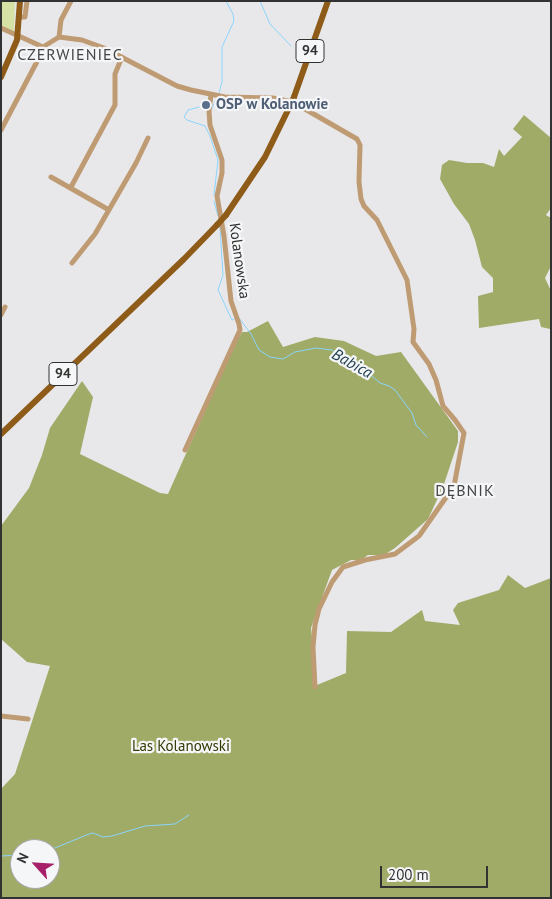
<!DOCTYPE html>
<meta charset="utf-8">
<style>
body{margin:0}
#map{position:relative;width:552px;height:899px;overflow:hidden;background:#e8e8ea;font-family:"PT Sans",sans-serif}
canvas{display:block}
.frame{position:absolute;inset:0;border:2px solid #323232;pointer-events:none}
.north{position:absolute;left:10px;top:839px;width:50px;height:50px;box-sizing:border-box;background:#f5f6f7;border:1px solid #a7a8a8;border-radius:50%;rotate:296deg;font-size:14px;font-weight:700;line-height:20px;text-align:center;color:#323232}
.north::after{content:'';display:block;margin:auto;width:18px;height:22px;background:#a72169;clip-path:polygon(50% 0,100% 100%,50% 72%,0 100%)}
.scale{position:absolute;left:380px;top:866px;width:108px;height:22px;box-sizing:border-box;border:2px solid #323232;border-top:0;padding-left:6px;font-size:15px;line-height:18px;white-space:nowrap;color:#323232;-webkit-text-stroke:4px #f5f6f7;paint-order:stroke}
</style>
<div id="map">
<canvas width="552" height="899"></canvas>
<div class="frame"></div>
<div class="north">N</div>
<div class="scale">200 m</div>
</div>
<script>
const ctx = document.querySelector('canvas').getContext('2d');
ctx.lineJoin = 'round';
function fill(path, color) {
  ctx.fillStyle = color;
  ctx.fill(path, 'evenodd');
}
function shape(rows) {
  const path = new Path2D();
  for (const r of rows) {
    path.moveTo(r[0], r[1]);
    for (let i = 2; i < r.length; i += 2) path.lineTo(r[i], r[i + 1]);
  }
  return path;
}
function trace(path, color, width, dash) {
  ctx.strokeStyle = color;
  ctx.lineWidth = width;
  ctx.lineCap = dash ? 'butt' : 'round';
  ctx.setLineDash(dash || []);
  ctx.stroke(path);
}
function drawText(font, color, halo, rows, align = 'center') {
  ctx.font = font + ' "PT Sans",sans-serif';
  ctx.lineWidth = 4.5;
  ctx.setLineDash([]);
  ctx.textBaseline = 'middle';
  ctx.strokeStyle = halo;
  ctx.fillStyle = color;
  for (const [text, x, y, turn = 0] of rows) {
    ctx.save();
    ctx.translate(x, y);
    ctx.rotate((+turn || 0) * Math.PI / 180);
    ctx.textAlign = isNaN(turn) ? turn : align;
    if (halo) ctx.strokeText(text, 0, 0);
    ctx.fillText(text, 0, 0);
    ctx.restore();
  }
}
fill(shape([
 [1,1,15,1,14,33,1,26]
]), '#d6e1a5');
fill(shape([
 [524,115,551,138,551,208,546,215,551,218,551,266,545,278,551,291,551,328,550,329,541,327,539,319,479,328,478,296,493,292,493,278,482,267,475,240,469,224,454,204,440,179,442,165,449,160,467,163,483,163,494,167,499,149,504,156,522,137,513,129],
 [268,321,283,347,315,337,344,341,376,356,401,352,458,431,458,442,443,487,428,519,395,548,384,555,368,555,361,560,351,560,332,570,311,628,317,685,346,673,347,631,391,632,422,610,425,621,460,625,453,610,458,603,499,590,508,575,525,588,551,578,551,898,1,898,1,789,15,774,50,666,27,662,1,639,1,526,29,488,42,455,50,428,82,381,93,397,80,454,160,493,168,494,234,346,242,332,247,332],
 [20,849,50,849,50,879,20,879]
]), '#a0ab67');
trace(shape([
 [260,1,270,24,291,46],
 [219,93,222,82,222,47,234,21,233,14,226,1],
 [199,107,188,110,184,117,187,120,205,126,210,136,218,160,214,195],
 [212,108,216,99,265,102,279,106],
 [214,201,218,216],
 [220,227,223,275,218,290,232,320,234,319],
 [239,318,251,334,259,350,270,357,283,359,295,352,316,348,332,350,341,356,355,361,380,383,389,386,395,390,412,413,416,425,427,437],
 [50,850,89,834,93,833,103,837,112,836,145,826,175,824,189,815],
 [1,856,20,855]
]), '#8bd4fc', 1);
trace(shape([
 [20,17,25,17,27,1],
 [1,28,43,47],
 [59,37,61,20,71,1],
 [43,47,59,37,82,40,104,48,177,86,191,90,225,97,273,98,288,101,298,105,357,139,360,145,359,182,361,199,364,206,377,220,407,280,414,329,413,342,429,364,436,380,443,406,455,420,464,433,454,486,419,536,395,554,365,560,343,567,332,582,319,609,315,625,313,647,315,687],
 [1,130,41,54,43,47],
 [51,177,109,210],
 [71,187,115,105,115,74,122,57],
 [72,263,95,234,136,163,148,138],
 [1,315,5,307],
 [185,450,240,330,239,324,231,301,224,236,217,196,222,173,222,160,210,125,209,111,211,95],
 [1,716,28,719]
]), '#bf9b74', 5);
trace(shape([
 [1,77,17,40,20,1],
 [294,97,328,1],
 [226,215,265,157,289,108],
 [1,434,184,259,217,225]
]), '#8e5b18', 6);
trace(shape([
 [289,108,294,97],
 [217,225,226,215]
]), '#8e5b18', 6);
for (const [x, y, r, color] of [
 [206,105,5,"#5c6f8a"]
]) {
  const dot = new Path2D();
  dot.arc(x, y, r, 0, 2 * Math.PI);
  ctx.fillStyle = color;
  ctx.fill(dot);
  trace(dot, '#f5f6f7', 2);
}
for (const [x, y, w] of [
 [310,51,28],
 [63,374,28]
]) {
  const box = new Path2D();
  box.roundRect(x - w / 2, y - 11.5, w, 23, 4);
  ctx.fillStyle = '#f5f6f7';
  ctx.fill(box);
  trace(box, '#323232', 1);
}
drawText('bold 14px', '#323232', null, [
 ["94",310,51],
 ["94",63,374]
]);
drawText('bold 15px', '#4e5e75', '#f5f6f7', [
 ["OSP w Kolanowie",216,105]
], 'left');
drawText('15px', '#323232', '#f5f6f7', [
 ["Kolanowska",239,261,82]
]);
drawText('15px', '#333903', '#f5f6f7', [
 ["Las Kolanowski",181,747]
]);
ctx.letterSpacing = '1px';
drawText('16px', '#454546', '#f5f6f7', [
 ["CZERWIENIEC",70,55],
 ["DĘBNIK",465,491]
]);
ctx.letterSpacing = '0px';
drawText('italic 16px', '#1b3c4d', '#f5f6f7', [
 ["Babica",352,364,29]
]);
</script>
